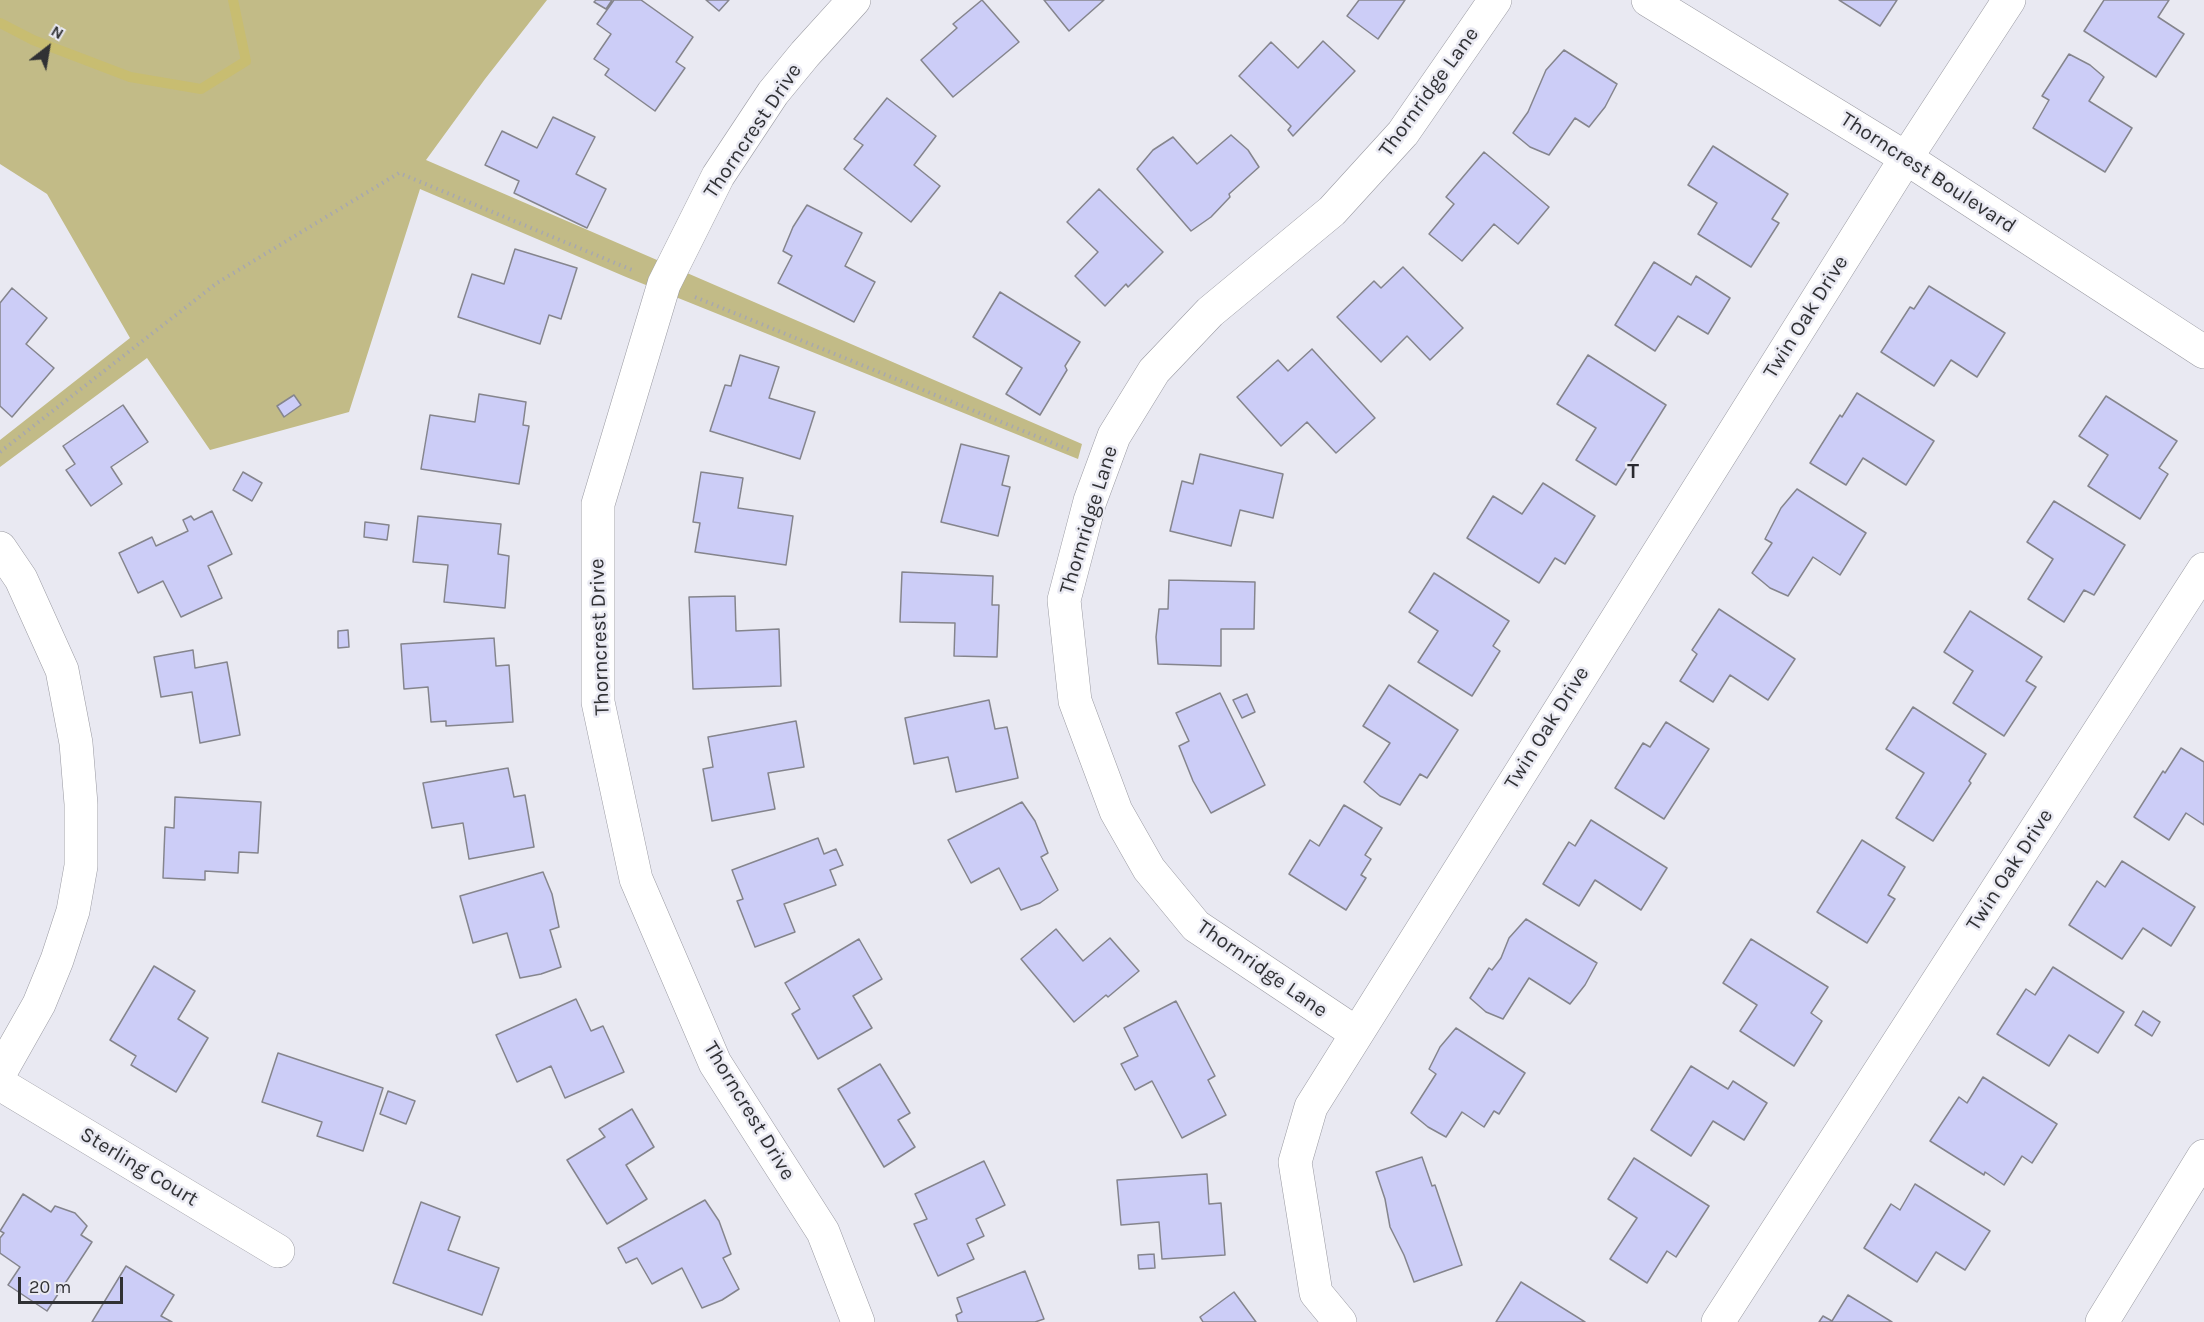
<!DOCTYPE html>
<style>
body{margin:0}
#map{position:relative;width:2204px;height:1322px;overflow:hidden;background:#e9e9f2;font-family:Karla,sans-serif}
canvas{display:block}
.north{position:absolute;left:18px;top:18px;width:60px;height:60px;-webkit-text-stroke:4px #e9e9f2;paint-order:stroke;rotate:31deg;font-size:16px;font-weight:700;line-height:24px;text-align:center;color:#303134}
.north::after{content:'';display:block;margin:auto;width:21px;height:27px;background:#303134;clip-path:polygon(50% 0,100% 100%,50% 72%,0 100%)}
.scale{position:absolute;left:18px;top:1277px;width:105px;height:27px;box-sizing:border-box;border:3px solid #303134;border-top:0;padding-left:8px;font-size:18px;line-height:21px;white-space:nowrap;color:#303134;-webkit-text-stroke:4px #e9e9f2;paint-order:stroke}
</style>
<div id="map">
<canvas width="2204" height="1322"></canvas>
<div class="north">N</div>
<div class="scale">20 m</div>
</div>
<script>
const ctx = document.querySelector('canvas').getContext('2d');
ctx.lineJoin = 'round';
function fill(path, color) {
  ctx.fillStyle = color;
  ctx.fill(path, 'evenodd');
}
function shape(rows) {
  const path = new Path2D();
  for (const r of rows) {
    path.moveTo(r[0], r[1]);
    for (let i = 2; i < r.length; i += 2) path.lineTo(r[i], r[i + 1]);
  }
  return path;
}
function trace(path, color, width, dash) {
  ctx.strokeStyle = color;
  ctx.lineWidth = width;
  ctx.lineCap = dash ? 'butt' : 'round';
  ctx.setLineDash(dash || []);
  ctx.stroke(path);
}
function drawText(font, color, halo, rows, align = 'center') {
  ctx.font = font + ' Karla,sans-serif';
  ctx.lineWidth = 5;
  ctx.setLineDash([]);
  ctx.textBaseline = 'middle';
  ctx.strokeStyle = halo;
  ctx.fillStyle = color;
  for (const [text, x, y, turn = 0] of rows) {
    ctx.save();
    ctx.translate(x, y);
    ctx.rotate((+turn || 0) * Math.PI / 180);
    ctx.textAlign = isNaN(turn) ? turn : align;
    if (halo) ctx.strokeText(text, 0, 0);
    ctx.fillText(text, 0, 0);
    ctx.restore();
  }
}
fill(shape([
 [0,0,547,0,485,79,426,160,1082,444,1078,459,626,277,420,189,349,412,210,450,147,358,0,467,0,440,130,338,47,194,0,164]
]), '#c2bb87');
trace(shape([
 [0,23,33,40,130,77,201,89,246,61,233,0]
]), '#c8bd71', 10);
const building = shape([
 [596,0,612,0,606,9,594,2,596,0],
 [614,0,641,0,693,37,676,62,685,68,655,111,605,75,609,69,594,59,611,34,597,24,614,0],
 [706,0,729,0,719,11,706,0],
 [982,0,1019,42,953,97,921,60,957,28,953,24,982,0],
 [1044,0,1104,0,1069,31,1044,0],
 [1359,0,1405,0,1378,39,1347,16,1359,0],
 [1839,0,1897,0,1880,26,1839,0],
 [2104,0,2169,0,2158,17,2184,34,2156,77,2084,31,2104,0],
 [1323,41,1355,71,1293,136,1288,130,1291,126,1239,76,1271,42,1298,68,1323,41],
 [1564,50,1617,84,1605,107,1589,127,1575,118,1549,155,1530,147,1513,133,1528,112,1546,70,1564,50],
 [2069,54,2090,65,2104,77,2089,101,2132,128,2105,172,2033,128,2049,100,2042,96,2069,54],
 [887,98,936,136,914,165,940,186,911,222,844,169,863,145,854,139,887,98],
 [553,117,595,137,576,174,606,189,587,228,514,193,519,181,485,165,502,131,537,148,553,117],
 [1231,135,1248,150,1259,167,1229,194,1230,197,1211,217,1191,231,1137,169,1153,150,1173,137,1197,164,1231,135],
 [1713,146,1788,194,1772,219,1779,223,1751,267,1698,234,1717,203,1688,185,1713,146],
 [1484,152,1549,207,1518,244,1494,224,1462,261,1429,234,1454,204,1446,197,1484,152],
 [1099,189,1163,252,1128,287,1126,284,1105,306,1075,276,1098,252,1067,222,1099,189],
 [807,205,862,233,845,266,875,282,854,322,778,283,792,256,783,251,793,227,807,205],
 [515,249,577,268,561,319,549,315,540,344,458,317,472,274,504,284,515,249],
 [1654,262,1691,285,1696,276,1730,298,1708,334,1678,316,1655,351,1615,325,1654,262],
 [1403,267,1463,328,1430,360,1407,336,1381,362,1337,317,1374,281,1381,288,1403,267],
 [1929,286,2005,333,1977,377,1951,360,1934,386,1881,352,1910,307,1914,309,1929,286],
 [12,288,47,318,26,344,54,368,12,417,0,406,0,303,12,288],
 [1000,292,1080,342,1065,366,1067,370,1040,415,1006,394,1022,368,973,337,1000,292],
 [1312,349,1375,418,1336,453,1307,422,1281,446,1237,397,1278,360,1288,371,1312,349],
 [740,355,779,367,769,398,815,412,800,459,710,431,725,385,731,386,740,355],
 [1588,355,1666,405,1616,485,1576,460,1596,428,1557,404,1588,355],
 [1857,393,1934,441,1906,485,1863,458,1846,485,1810,463,1840,415,1842,417,1857,393],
 [479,394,526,402,523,425,529,426,519,484,421,469,430,415,475,422,479,394],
 [294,395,301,405,284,417,277,406,294,395],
 [2106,396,2177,441,2159,468,2168,474,2140,519,2088,486,2108,455,2079,436,2106,396],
 [123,405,148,442,111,467,122,484,91,506,66,470,75,464,63,446,123,405],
 [961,444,1009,456,1002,485,1010,487,998,536,941,522,961,444],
 [1200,454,1283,474,1273,518,1240,510,1231,546,1170,531,1182,481,1193,484,1200,454],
 [243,472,262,483,252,501,233,490,243,472],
 [701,472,743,478,738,508,793,516,786,565,695,552,700,523,693,522,701,472],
 [1543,483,1595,516,1565,564,1555,558,1539,583,1467,538,1493,496,1522,514,1543,483],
 [1797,489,1866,533,1840,575,1813,557,1788,596,1770,588,1752,573,1772,543,1765,539,1781,508,1797,489],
 [2054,501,2125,545,2094,595,2084,590,2064,622,2028,599,2053,559,2027,542,2054,501],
 [212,511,232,554,208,566,222,598,181,617,163,581,138,593,119,553,152,537,156,546,188,531,183,520,191,516,194,520,212,511],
 [418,516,501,524,498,554,509,556,505,608,444,602,448,565,413,562,418,516],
 [365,522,389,525,387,540,364,537,365,522],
 [902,572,993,576,992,605,999,605,997,657,954,656,955,623,900,622,902,572],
 [1434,573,1509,621,1493,646,1500,651,1472,696,1418,662,1438,631,1409,612,1434,573],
 [1169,580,1255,582,1254,629,1221,629,1221,666,1158,664,1156,637,1159,609,1168,609,1169,580],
 [735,596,736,631,779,629,781,686,693,689,689,597,735,596],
 [1719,609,1795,659,1768,700,1730,675,1713,702,1680,681,1697,654,1692,650,1719,609],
 [1970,611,2042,657,2026,681,2036,687,2004,736,1953,703,1973,671,1944,652,1970,611],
 [348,630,349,647,338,648,338,631,348,630],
 [494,638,496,666,509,665,513,722,446,726,446,721,431,722,428,687,404,689,401,644,494,638],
 [193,650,195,668,227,662,240,735,200,743,192,692,161,697,154,657,193,650],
 [1389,685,1458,730,1427,778,1420,774,1400,805,1380,796,1364,782,1390,743,1363,726,1389,685],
 [1220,693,1265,785,1211,813,1193,781,1179,746,1189,741,1176,713,1220,693],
 [1247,694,1255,712,1242,718,1233,700,1247,694],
 [989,700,995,729,1007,727,1018,778,956,792,948,757,914,764,905,718,989,700],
 [1913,707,1986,754,1969,781,1971,783,1933,841,1896,818,1924,773,1886,749,1913,707],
 [796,721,804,767,768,773,775,809,712,821,703,769,713,767,708,737,796,721],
 [1666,722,1709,749,1664,819,1615,788,1643,743,1650,747,1666,722],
 [2181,748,2204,762,2204,825,2186,813,2169,840,2134,817,2163,771,2165,773,2181,748],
 [508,768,514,797,525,795,534,847,469,859,463,823,432,828,423,783,508,768],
 [175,797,261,802,258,853,239,852,238,873,205,871,205,880,163,878,165,827,174,828,175,797],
 [1022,802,1035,821,1048,853,1041,857,1058,890,1040,903,1021,910,999,868,971,883,948,840,1022,802],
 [1344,805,1382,828,1365,855,1371,859,1361,875,1366,878,1346,910,1289,874,1310,840,1319,846,1344,805],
 [1591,820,1667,868,1641,910,1595,880,1579,906,1543,884,1569,842,1575,846,1591,820],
 [818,838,824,854,836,849,843,865,830,870,836,885,784,904,795,932,755,947,737,901,743,899,732,870,818,838],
 [1862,840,1905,867,1888,895,1895,899,1867,943,1817,912,1862,840],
 [2122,861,2195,907,2171,946,2143,928,2122,959,2069,925,2097,881,2105,887,2122,861],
 [543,872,552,894,559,927,550,930,561,967,541,974,520,978,507,933,473,943,460,896,543,872],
 [1526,919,1597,963,1585,985,1570,1004,1529,978,1503,1019,1486,1012,1470,998,1489,968,1492,970,1501,958,1509,938,1526,919],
 [1056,929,1083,961,1110,938,1139,971,1108,997,1106,995,1074,1022,1021,959,1056,929],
 [859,939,882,979,853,996,872,1028,818,1059,792,1014,800,1009,785,983,859,939],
 [1751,939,1828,987,1811,1013,1822,1021,1794,1066,1740,1031,1757,1005,1723,983,1751,939],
 [154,966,195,991,178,1019,208,1038,176,1092,131,1065,136,1056,110,1040,154,966],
 [2053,967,2124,1012,2098,1053,2069,1035,2049,1066,1997,1034,2026,989,2035,995,2053,967],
 [576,999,591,1031,603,1026,624,1072,565,1098,551,1066,517,1082,496,1035,576,999],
 [1176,1001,1215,1076,1208,1080,1226,1115,1182,1138,1152,1081,1135,1090,1121,1064,1138,1056,1124,1028,1176,1001],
 [2143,1011,2160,1022,2152,1036,2135,1025,2143,1011],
 [1456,1028,1525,1073,1499,1114,1494,1111,1484,1127,1462,1112,1446,1137,1428,1127,1411,1113,1436,1074,1429,1069,1440,1047,1456,1028],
 [278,1053,383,1088,363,1151,317,1136,322,1122,262,1102,278,1053],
 [880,1064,910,1113,898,1120,915,1147,884,1167,838,1089,880,1064],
 [1691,1066,1728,1089,1733,1081,1767,1103,1744,1140,1713,1121,1691,1156,1651,1130,1691,1066],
 [1983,1077,2057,1124,2032,1163,2022,1156,2004,1185,1985,1172,1984,1175,1930,1141,1959,1097,1967,1103,1983,1077],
 [388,1091,415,1101,406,1124,380,1114,388,1091],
 [632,1109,654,1147,626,1165,647,1199,607,1224,567,1160,605,1137,599,1129,632,1109],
 [1422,1157,1432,1186,1435,1185,1462,1265,1414,1282,1404,1255,1390,1227,1385,1199,1376,1172,1422,1157],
 [1634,1158,1709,1206,1676,1257,1667,1251,1647,1283,1610,1259,1637,1218,1608,1199,1634,1158],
 [984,1161,1005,1205,976,1219,984,1236,967,1244,974,1259,938,1276,914,1224,927,1219,915,1194,984,1161],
 [1207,1174,1209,1204,1221,1203,1225,1255,1162,1259,1159,1222,1121,1225,1117,1180,1207,1174],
 [1915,1184,1990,1231,1965,1270,1936,1252,1917,1282,1864,1248,1891,1204,1900,1210,1915,1184],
 [23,1194,51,1212,55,1206,75,1213,87,1226,81,1235,92,1242,47,1311,8,1285,20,1267,0,1253,0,1238,4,1233,0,1231,23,1194],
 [705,1200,719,1221,731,1254,723,1258,739,1289,722,1300,702,1308,682,1268,652,1284,637,1258,626,1263,618,1248,705,1200],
 [421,1202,460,1217,448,1250,499,1268,482,1315,393,1283,421,1202],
 [1154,1254,1155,1268,1139,1269,1138,1255,1154,1254],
 [126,1266,174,1295,161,1316,172,1322,92,1322,126,1266],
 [1025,1271,1044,1319,1035,1322,958,1322,956,1315,962,1312,957,1298,1025,1271],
 [1521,1282,1585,1322,1496,1322,1521,1282],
 [1234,1292,1256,1322,1203,1322,1200,1317,1234,1292],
 [1848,1295,1892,1322,1819,1322,1823,1316,1832,1321,1848,1295]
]);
fill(building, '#cccdf7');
trace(building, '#85858d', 1.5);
const minor = shape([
 [854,0,805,54,773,93,718,176,664,284,598,504,598,702,636,879,715,1063,823,1232,858,1322],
 [1648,0,1906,158,2204,352],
 [0,548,21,579,62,670,76,743,81,804,81,866,73,911,57,960,39,1004,0,1073],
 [1356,1033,1196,926,1149,869,1116,811,1075,701,1064,600,1090,501,1114,436,1154,371,1210,312,1332,211,1403,133,1495,0],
 [0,1084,278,1251],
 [1340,1322,1316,1293,1295,1162,1311,1107,1906,158,2009,0],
 [1718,1322,2204,569],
 [2102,1322,2204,1156]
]);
trace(minor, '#9a9aa2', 34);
trace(shape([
 [695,297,1070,450],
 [0,452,217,283,399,173,632,270]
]), '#a8a8af', 4, [1.5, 4.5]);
trace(minor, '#fff', 33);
drawText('21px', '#303134', '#e9e9f2', [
 ["Thornridge Lane",1429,92,-54],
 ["Thorncrest Drive",753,131,-56],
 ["Thorncrest Boulevard",1928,173,33],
 ["Twin Oak Drive",1806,317,-58],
 ["Thornridge Lane",1089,520,-73],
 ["Thorncrest Drive",600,637,-92],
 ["Twin Oak Drive",1547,728,-58],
 ["Twin Oak Drive",2010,870,-57],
 ["Thornridge Lane",1262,969,35],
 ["Thorncrest Drive",749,1111,59],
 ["Sterling Court",139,1167,31]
]);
drawText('bold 22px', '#2a2a30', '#e9e9f2', [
 ["T",1633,472]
]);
</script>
